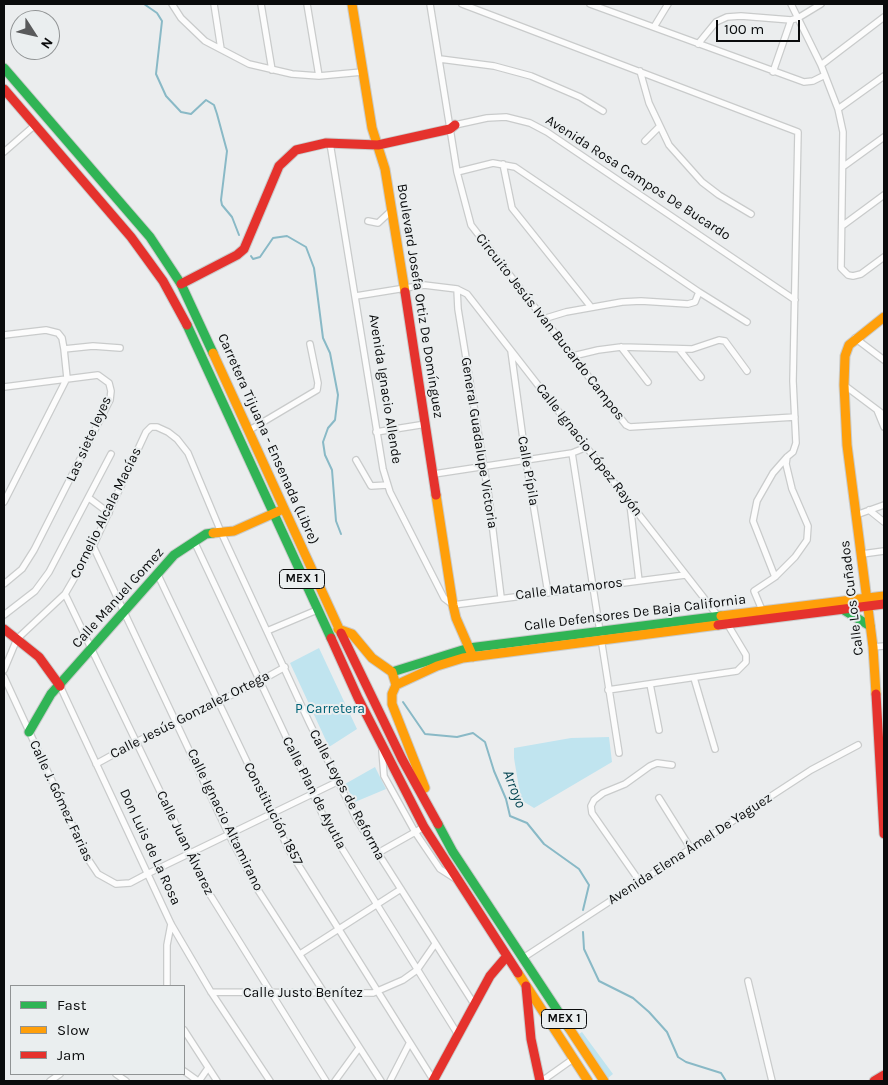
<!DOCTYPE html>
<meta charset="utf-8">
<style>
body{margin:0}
#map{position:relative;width:888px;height:1085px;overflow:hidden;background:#ebedee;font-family:Karla,sans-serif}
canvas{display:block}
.frame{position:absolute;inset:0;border:5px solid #0a0b0c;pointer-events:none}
.legend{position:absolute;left:10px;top:985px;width:175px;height:90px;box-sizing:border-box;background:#eaeeef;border:1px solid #909394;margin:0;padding:6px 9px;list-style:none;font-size:15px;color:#0a0b0c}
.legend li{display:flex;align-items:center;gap:10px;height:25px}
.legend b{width:25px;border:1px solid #909394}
.north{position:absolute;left:10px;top:10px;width:50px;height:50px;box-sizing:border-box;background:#eaeeef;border:1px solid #909394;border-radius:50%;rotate:125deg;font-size:14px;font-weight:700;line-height:20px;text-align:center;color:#0a0b0c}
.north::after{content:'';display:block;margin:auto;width:18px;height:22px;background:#595a5b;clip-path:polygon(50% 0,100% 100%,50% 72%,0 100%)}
.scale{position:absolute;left:716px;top:20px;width:84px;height:22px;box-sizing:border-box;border:2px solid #0a0b0c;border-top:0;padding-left:6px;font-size:15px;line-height:18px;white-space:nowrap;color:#0a0b0c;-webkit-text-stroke:4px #eaeeef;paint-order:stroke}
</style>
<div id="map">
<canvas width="888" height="1085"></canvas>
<div class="frame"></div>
<ul class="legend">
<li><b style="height:6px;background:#30b455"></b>Fast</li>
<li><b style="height:6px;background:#ff9f0a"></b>Slow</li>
<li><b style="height:6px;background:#e5322d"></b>Jam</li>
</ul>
<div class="north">N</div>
<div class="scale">100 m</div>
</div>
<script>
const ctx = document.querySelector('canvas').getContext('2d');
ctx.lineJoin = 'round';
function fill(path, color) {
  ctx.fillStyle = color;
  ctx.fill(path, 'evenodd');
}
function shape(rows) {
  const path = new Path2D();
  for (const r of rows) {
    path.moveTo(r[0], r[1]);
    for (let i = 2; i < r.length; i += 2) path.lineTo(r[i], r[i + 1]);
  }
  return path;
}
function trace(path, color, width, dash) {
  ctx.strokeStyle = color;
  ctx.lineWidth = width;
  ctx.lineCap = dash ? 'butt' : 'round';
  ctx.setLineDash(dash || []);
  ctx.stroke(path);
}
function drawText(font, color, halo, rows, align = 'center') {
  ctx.font = font + ' Karla,sans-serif';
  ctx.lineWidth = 4;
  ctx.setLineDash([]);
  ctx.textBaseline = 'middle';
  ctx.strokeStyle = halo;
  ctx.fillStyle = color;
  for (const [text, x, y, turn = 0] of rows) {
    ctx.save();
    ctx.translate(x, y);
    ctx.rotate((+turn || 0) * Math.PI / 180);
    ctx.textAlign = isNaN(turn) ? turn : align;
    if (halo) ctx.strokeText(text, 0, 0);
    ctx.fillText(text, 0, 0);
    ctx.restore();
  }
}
fill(shape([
 [319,648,357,729,329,747,290,663],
 [609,737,612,762,534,808,521,800,514,758,514,748,571,738],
 [375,767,386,789,355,802,345,784],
 [582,1032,613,1074,608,1078,579,1034]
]), '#c0e4ef');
trace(shape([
 [144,4,157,13,162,21,156,74,166,96,181,112,191,114,206,100,214,105,217,114,227,151,221,200,222,205,232,217,239,235],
 [251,256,253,259,260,257,273,238,287,236,306,247,314,268,323,338,330,353,338,395,335,420,328,428,323,442,325,455,332,470,336,521,341,534],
 [403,702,425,734,457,737,473,733,485,742,494,771,506,799,510,816,527,823,544,844,579,869,589,885,583,910],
 [583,932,584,949,599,981,633,998,649,1012,667,1032,678,1057,686,1062,721,1073,726,1081]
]), '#89b9c6', 2);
const street = shape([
 [172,4,181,18,205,41,249,64,292,74,319,76,362,72],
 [214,4,221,49],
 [261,4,272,70],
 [307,4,319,76],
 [430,4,457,172,471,225,626,425,630,427,795,417],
 [462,4,798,132,793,381,796,443,793,452,787,457,786,464,792,489,808,526,807,540,795,557,775,577,754,591,762,610],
 [590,4,804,82,813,81,825,75],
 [791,4,821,65,838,109,843,132,841,268,848,275,853,276,861,274,884,257],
 [654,27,668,4],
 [698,44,716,22,727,17,741,16,791,20,798,18,821,4],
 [440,59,494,66,531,76,580,97,603,111],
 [821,65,884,17],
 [640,71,649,103,669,145,702,182,719,195,751,214],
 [773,72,791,20],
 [838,109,884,76],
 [455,125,487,118,506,117,530,123,547,132,795,300],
 [645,141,659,127],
 [330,143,383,469,390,492,444,598,453,605,685,575],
 [4,152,35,125],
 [503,164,512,208,591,307],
 [844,166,884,137],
 [457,172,493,163,515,167,699,292,695,302,688,304,641,301,622,302,566,312,543,319],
 [368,221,378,223,392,210],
 [842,226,884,195],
 [457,289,458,309,489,498,501,597],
 [699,292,747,322],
 [356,296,424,285,457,289,467,294,718,616],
 [4,335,46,330,58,333,62,338,64,349,67,378,4,502],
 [855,338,884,360],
 [621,347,648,382],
 [64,349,93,346,120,348],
 [679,349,701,377],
 [511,351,526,461,548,593],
 [573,356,598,350,621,347,692,349,719,340,725,341,747,371],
 [844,385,884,415],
 [4,387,98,375,109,383,111,391,110,400,34,550,22,569,4,584],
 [877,410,884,427],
 [248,431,317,390,318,383,310,344],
 [376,432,426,424],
 [572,453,619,753],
 [356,460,371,486,387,485],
 [434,474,572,453,587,447],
 [89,498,109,513],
 [630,504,639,581],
 [869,510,884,522],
 [856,515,884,505],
 [194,541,328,826,457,1033],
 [93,546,229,835,258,890,381,1081],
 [862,554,884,551],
 [157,573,289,850,434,1081],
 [775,577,753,521,757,501,773,473,787,457],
 [65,594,209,893,326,1081],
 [4,615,35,591,49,572,111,454],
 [267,631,317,610],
 [873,647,884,646],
 [4,670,17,639,65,594,93,546,146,432,151,427,157,427,168,432,177,439,188,453,221,532,309,722,357,820,474,1004],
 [4,677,88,859,98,874,116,884,130,883,147,874,339,781],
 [694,678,715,749],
 [650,684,659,730],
 [60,686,171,924,211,992,270,1081],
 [608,690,737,671,746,662,746,655,728,625],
 [382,751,384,776,415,832,440,869,454,878],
 [96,764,136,742,260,681,285,667],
 [659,798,691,849],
 [378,853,424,827],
 [640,882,592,813,591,806,594,800,603,793,625,784,650,766,657,763,672,765],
 [300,954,401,889],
 [523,958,811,770,858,745],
 [748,981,772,1081],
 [167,986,167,945,171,924],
 [211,992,373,993,403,980,417,970,435,944],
 [184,1030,217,1081],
 [184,1071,198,1081],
 [116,1074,126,1081],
 [50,1081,60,1074],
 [199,1081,208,1068],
 [335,1081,359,1048],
 [390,1081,409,1044],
 [542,1081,573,1059]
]);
const fast = shape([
 [4,68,150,237,181,284,213,353],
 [187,325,331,638],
 [842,609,870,626],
 [392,672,469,648,721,616],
 [29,732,51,694,174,555,206,534,213,533],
 [438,824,453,852,569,1028]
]);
const slow = shape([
 [352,4,372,128,385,169,405,292],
 [213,353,341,633],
 [436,495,453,605,456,618,473,657],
 [213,533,234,531,279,511],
 [721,616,884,596],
 [338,629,352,634,372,658,392,672,396,685,392,694,392,704,425,788],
 [396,685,437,666,463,658,718,625],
 [876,694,873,647,847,445,844,385,845,356,849,345,884,317],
 [518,973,588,1081],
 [569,1028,604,1081]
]);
const jam = shape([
 [4,89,131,237,163,281,187,325],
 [181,284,237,255,244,249,279,166,296,150,326,143,378,145,450,129,455,125],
 [405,292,436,495],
 [718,625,884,604],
 [4,629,39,657,60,686],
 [341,633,402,759,438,824],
 [331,638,358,698,424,827,518,973],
 [876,694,884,834],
 [526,986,531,1039,540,1081],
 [433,1081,490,976,507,956],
 [874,1081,884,1075]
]);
trace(street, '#c9cbcb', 8);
trace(fast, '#c9cbcb', 11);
trace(slow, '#c9cbcb', 11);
trace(jam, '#c9cbcb', 11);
trace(street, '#fcfcfc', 5.5);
trace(fast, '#30b455', 9);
trace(slow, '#ff9f0a', 9);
trace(jam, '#e5322d', 9);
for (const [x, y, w] of [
 [302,579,45],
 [564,1019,45]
]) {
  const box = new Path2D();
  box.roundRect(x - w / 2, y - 9.5, w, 19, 4);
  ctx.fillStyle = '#eaeeef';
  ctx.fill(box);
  trace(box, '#0a0b0c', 1);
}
drawText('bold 12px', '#0a0b0c', null, [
 ["MEX 1",302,579],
 ["MEX 1",564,1019]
]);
drawText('14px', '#0a0b0c', '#eaeeef', [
 ["Avenida Rosa Campos De Bucardo",638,178,33],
 ["Boulevard Josefa Ortiz De Domínguez",420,301,81],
 ["Circuito Jesús Ivan Bucardo Campos",550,327,52],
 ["Avenida Ignacio Allende",385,389,81],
 ["Las siete leyes",89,439,-66],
 ["Carretera Tijuana - Ensenada (Libre)",268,439,66],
 ["General Guadalupe Victoria",479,443,81],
 ["Calle Ignacio López Rayón",589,450,52],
 ["Calle Pípila",528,471,80],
 ["Cornelio Alcala Macías",106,513,-64],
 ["Calle Matamoros",569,589,-7],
 ["Calle Manuel Gomez",118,598,-48],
 ["Calle Los Cuñados",852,598,-97],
 ["Calle Defensores De Baja California",635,613,-7],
 ["Calle Jesús Gonzalez Ortega",190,715,-27],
 ["Calle Plan de Ayutla",314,793,63],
 ["Calle Leyes de Reforma",347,795,62],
 ["Calle J. Gómez Farias",61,801,65],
 ["Constitución 1857",273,814,63],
 ["Calle Ignacio Altamirano",225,820,64],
 ["Calle Juan Álvarez",185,843,64],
 ["Don Luis de La Rosa",150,847,65],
 ["Avenida Elena Ámel De Yaguez",690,849,-33],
 ["Calle Justo Benítez",303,993]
]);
drawText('14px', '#006276', '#eaeeef', [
 ["P Carretera",330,709]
]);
drawText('italic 15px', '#044451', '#eaeeef', [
 ["Arroyo",514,789,69]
]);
</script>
